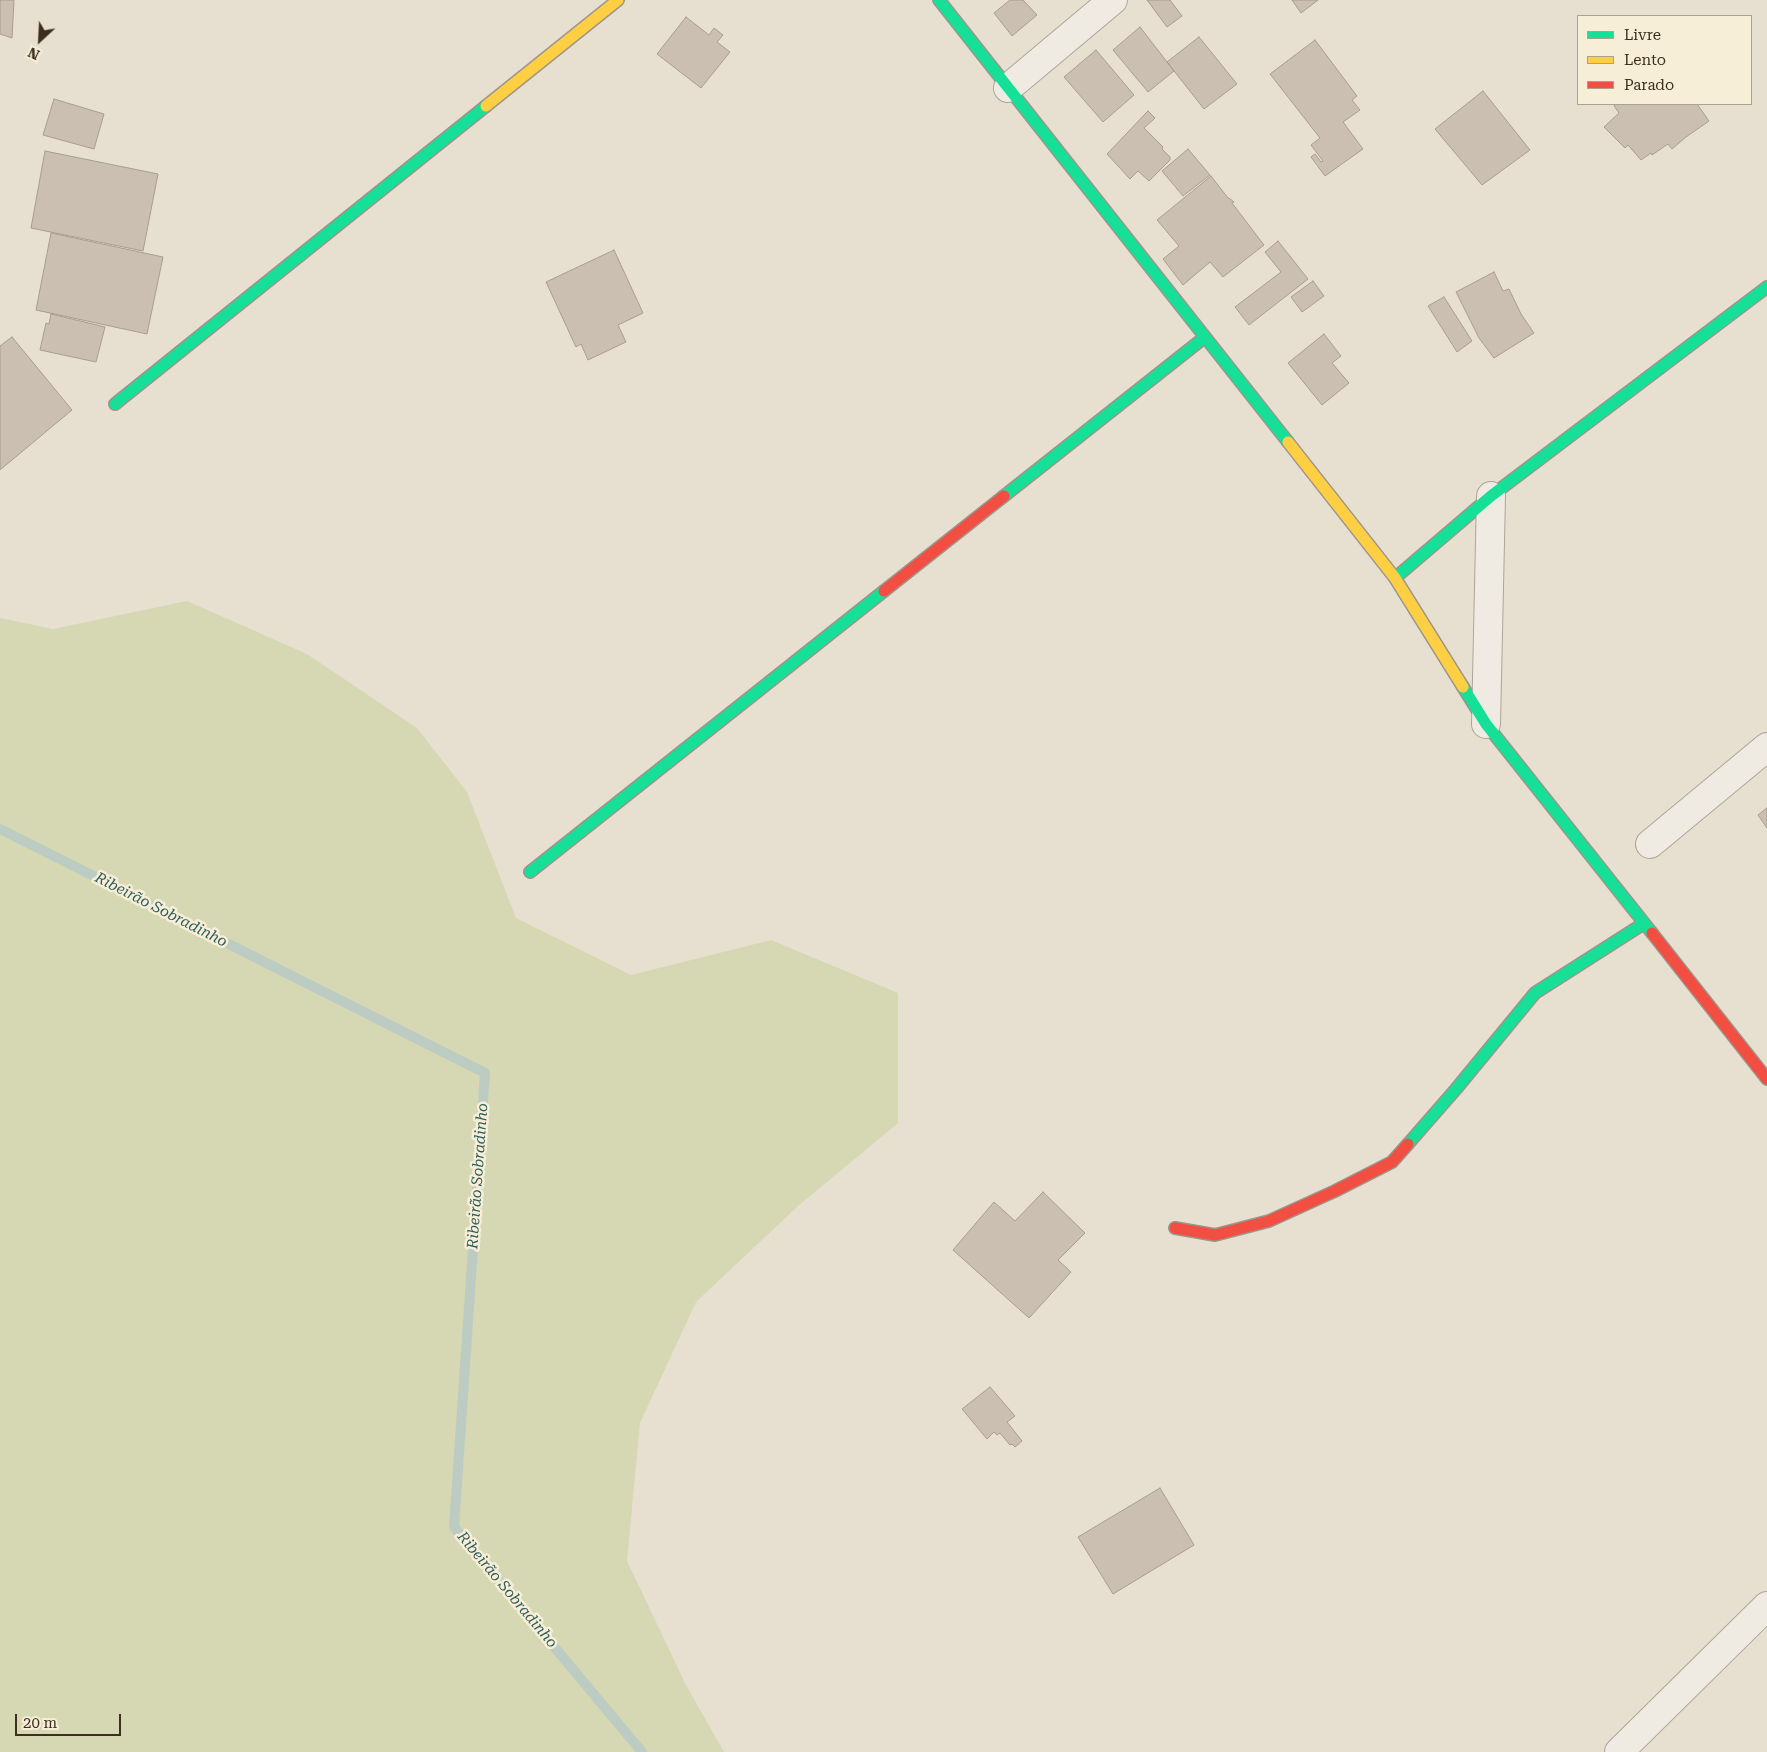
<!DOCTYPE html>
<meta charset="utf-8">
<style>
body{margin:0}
#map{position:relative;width:1767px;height:1752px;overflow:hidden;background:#e7e0d1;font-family:"Roboto Serif",serif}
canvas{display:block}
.legend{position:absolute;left:1577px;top:15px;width:175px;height:90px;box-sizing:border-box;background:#f7eed8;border:1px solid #ada18e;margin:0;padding:6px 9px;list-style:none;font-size:15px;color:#3d2e20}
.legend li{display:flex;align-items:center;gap:10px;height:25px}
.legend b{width:25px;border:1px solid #ada18e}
.north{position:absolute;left:15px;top:15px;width:50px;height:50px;-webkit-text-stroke:4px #f7eed8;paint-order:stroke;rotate:205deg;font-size:14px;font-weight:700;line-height:20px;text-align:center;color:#3d2e20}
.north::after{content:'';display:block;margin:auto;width:18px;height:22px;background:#3d2e20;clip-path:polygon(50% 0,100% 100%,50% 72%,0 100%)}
.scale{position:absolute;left:15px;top:1714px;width:106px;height:22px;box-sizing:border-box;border:2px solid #3d2e20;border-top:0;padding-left:6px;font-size:15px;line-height:18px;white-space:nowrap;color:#3d2e20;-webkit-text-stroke:4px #f7eed8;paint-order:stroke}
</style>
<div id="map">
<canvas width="1767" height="1752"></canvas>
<ul class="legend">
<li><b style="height:6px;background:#16e098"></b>Livre</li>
<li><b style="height:6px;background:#ffcf43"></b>Lento</li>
<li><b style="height:6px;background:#f24e42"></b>Parado</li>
</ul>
<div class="north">N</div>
<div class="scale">20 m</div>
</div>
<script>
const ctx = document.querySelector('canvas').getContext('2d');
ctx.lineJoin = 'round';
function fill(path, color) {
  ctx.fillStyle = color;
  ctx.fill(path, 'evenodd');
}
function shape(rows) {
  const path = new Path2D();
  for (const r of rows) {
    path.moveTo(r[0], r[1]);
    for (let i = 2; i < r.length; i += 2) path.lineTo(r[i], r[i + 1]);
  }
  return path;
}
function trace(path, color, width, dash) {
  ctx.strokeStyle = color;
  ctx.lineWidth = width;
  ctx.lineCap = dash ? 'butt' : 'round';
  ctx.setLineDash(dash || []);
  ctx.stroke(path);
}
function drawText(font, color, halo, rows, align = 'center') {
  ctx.font = font + ' "Roboto Serif",serif';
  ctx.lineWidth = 5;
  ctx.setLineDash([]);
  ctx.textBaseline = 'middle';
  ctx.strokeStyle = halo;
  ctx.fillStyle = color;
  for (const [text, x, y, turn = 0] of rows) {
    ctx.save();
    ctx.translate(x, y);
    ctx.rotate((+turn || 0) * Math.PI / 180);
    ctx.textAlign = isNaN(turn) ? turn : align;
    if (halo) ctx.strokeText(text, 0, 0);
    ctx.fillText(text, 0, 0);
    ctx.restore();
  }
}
fill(shape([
 [187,601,307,654,417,728,467,792,516,918,631,975,771,940,898,993,898,1123,798,1206,696,1302,640,1423,627,1561,686,1685,724,1752,0,1752,0,618,53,629]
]), '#d6d7b3');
trace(shape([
 [0,829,485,1073,454,1527,642,1752]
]), '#bcccc2', 10);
const building = shape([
 [0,0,14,0,12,38,0,34,0,0],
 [1010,0,1023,0,1037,15,1012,36,994,13,1010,0],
 [1147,0,1170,0,1182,16,1167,27,1147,0],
 [1292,0,1318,0,1301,13,1292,0],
 [686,17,709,35,714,28,723,35,717,42,730,52,701,88,657,54,686,17],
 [1140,27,1174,71,1148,92,1113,50,1140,27],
 [1199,37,1237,84,1204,109,1167,62,1199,37],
 [1315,40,1357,96,1352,100,1360,110,1343,122,1363,149,1325,176,1311,157,1315,154,1321,162,1323,161,1311,145,1320,138,1270,74,1315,40],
 [1096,50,1134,95,1103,122,1064,77,1096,50],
 [1483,91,1530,150,1482,185,1435,129,1483,91],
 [54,99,104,114,94,149,43,135,54,99],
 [1617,104,1697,104,1709,121,1686,137,1672,149,1668,144,1652,155,1651,153,1641,160,1628,145,1625,148,1604,127,1619,113,1614,106,1617,104],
 [1148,111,1155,118,1144,128,1163,147,1162,149,1170,157,1170,160,1149,181,1138,171,1130,179,1107,154,1148,111],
 [1188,149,1210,175,1183,196,1162,171,1188,149],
 [45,151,158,174,143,251,31,228,45,151],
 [1211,176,1228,198,1229,198,1234,202,1232,203,1264,245,1223,277,1210,262,1183,285,1163,259,1179,246,1157,220,1211,176],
 [51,233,163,257,147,334,36,310,51,233],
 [1278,241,1308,279,1249,325,1235,307,1281,272,1265,252,1278,241],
 [614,250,643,313,618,325,626,342,588,360,581,344,576,347,546,282,614,250],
 [1494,272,1503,291,1509,289,1521,314,1534,333,1494,358,1479,338,1456,292,1494,272],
 [1313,281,1324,296,1302,312,1291,297,1313,281],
 [1444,297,1472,341,1457,352,1428,306,1444,297],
 [51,314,105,327,96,362,40,350,46,323,49,324,51,314],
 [1324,334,1341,356,1332,363,1349,383,1322,405,1288,363,1324,334],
 [12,337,72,410,0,470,0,346,12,337],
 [1767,808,1767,828,1758,815,1767,808],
 [1043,1192,1085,1233,1058,1260,1071,1272,1029,1318,953,1250,994,1202,1015,1221,1043,1192],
 [990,1387,1015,1416,1007,1422,1022,1441,1015,1447,1012,1444,1010,1445,1000,1433,997,1435,994,1432,987,1439,962,1409,990,1387],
 [1160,1488,1194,1545,1113,1594,1078,1537,1160,1488]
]);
fill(building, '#cbbfb2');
trace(building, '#a89c90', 1);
const street = shape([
 [1008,88,1113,0],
 [1486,724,1491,496],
 [1650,844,1767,747],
 [1619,1752,1767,1606]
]);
const fast = shape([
 [939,0,1288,442],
 [115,404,486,106],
 [1004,496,1205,337],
 [1395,578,1491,496,1767,287],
 [1463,687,1486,724,1652,933],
 [530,872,884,591],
 [1408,1144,1456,1089,1535,993,1643,924]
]);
const slow = shape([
 [486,106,618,0],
 [1288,442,1395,578,1463,687]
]);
const jam = shape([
 [884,591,1004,496],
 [1652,933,1767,1079],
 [1175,1228,1215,1235,1269,1221,1335,1191,1392,1162,1408,1144]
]);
trace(street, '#ada599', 30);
trace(fast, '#9c958a', 14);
trace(slow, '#9c958a', 14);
trace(jam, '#9c958a', 14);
trace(street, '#efebe3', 28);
trace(fast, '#16e098', 11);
trace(slow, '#ffcf43', 11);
trace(jam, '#f24e42', 11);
drawText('italic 15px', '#2f5d5a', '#f7eed8', [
 ["Ribeirão Sobradinho",161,910,27],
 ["Ribeirão Sobradinho",478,1176,-86],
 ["Ribeirão Sobradinho",507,1590,50]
]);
</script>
